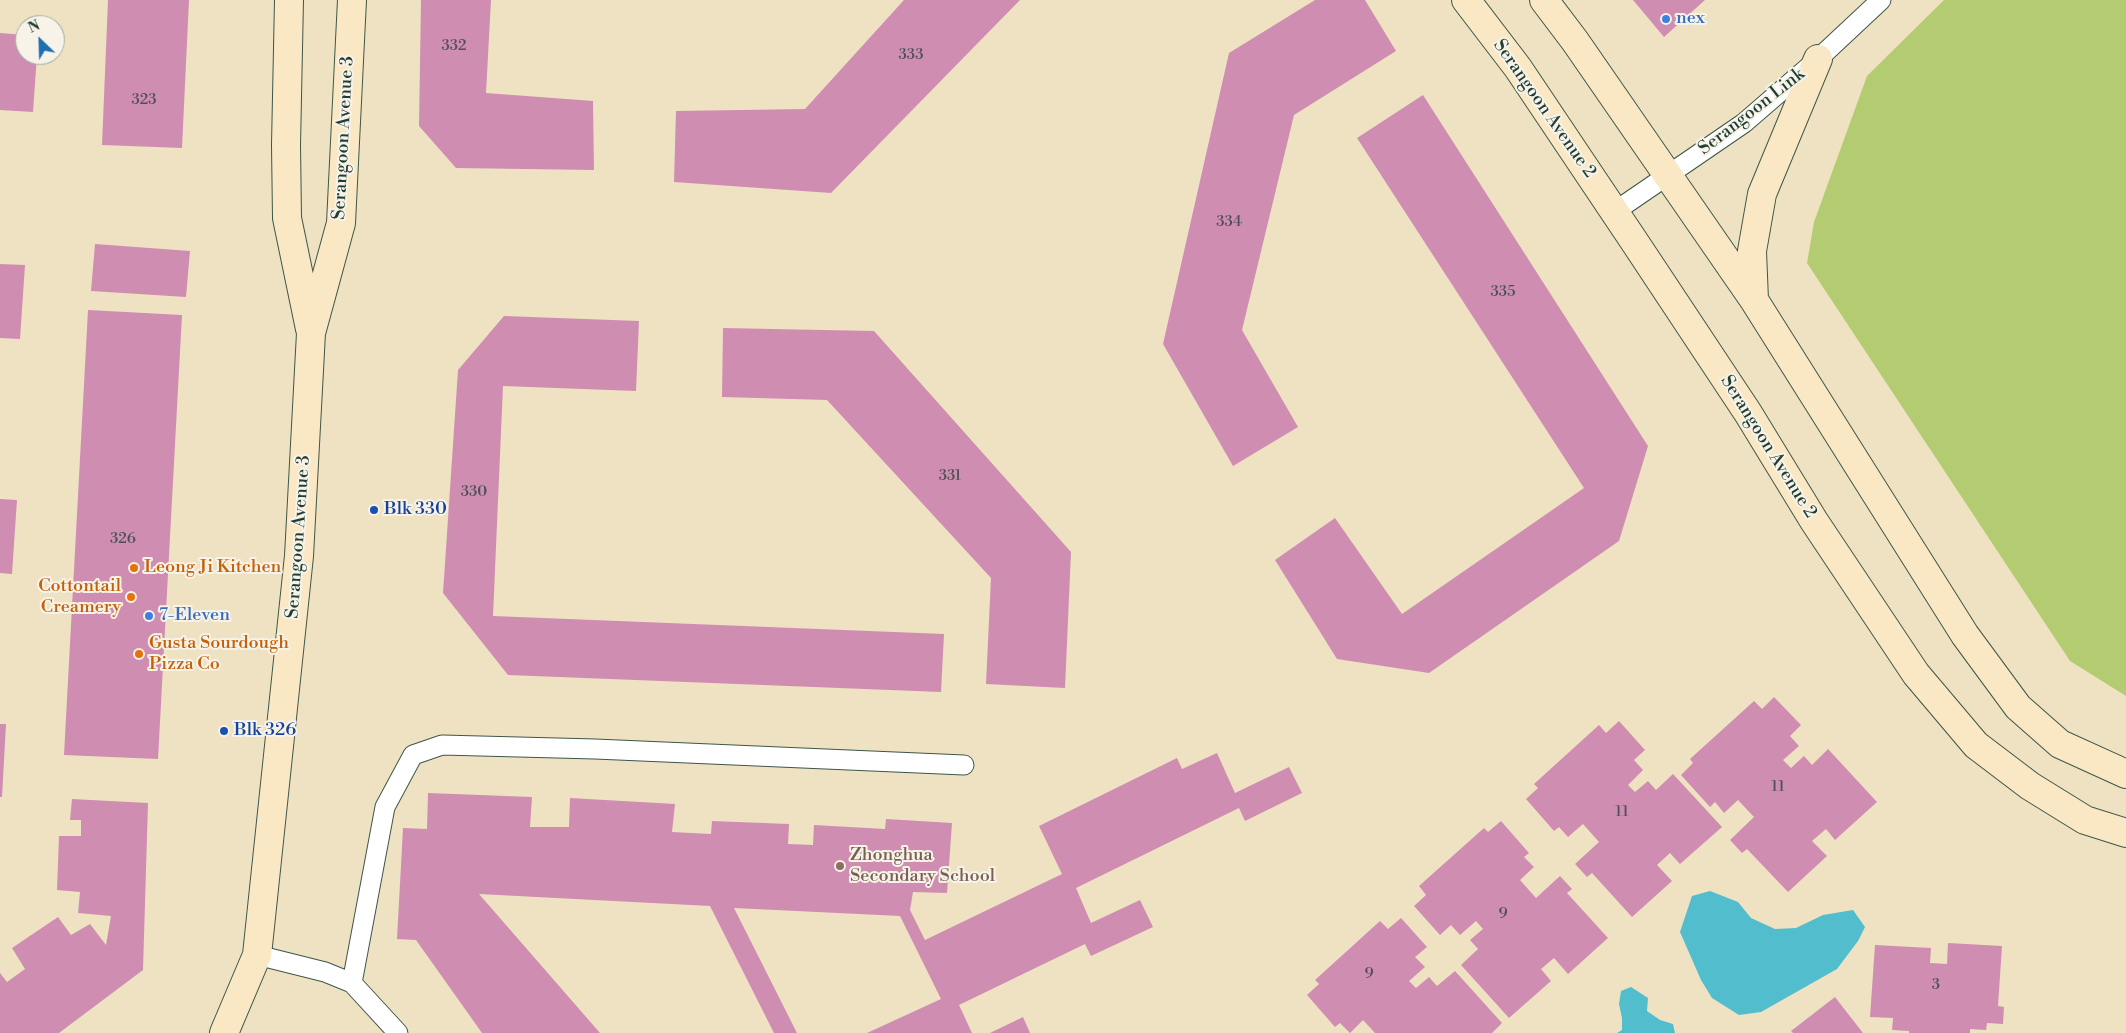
<!DOCTYPE html>
<style>
body{margin:0}
#map{position:relative;width:2126px;height:1033px;overflow:hidden;background:#eee2c3;font-family:"Libre Bodoni",serif}
canvas{display:block}
.north{position:absolute;left:15px;top:15px;width:50px;height:50px;box-sizing:border-box;background:#f7f3e8;border:1px solid #a1aaa0;border-radius:50%;rotate:336deg;font-size:14px;font-weight:700;line-height:20px;text-align:center;color:#1f3d34}
.north::after{content:'';display:block;margin:auto;width:18px;height:22px;background:#1f6fb2;clip-path:polygon(50% 0,100% 100%,50% 72%,0 100%)}
</style>
<div id="map">
<canvas width="2126" height="1033"></canvas>
<div class="north">N</div>
</div>
<script>
const ctx = document.querySelector('canvas').getContext('2d');
ctx.lineJoin = 'round';
function fill(path, color) {
  ctx.fillStyle = color;
  ctx.fill(path, 'evenodd');
}
function shape(rows) {
  const path = new Path2D();
  for (const r of rows) {
    path.moveTo(r[0], r[1]);
    for (let i = 2; i < r.length; i += 2) path.lineTo(r[i], r[i + 1]);
  }
  return path;
}
function trace(path, color, width, dash) {
  ctx.strokeStyle = color;
  ctx.lineWidth = width;
  ctx.lineCap = dash ? 'butt' : 'round';
  ctx.setLineDash(dash || []);
  ctx.stroke(path);
}
function drawText(font, color, halo, rows, align = 'center') {
  ctx.font = font + ' "Libre Bodoni",serif';
  ctx.lineWidth = 4;
  ctx.setLineDash([]);
  ctx.textBaseline = 'middle';
  ctx.strokeStyle = halo;
  ctx.fillStyle = color;
  for (const [text, x, y, turn = 0] of rows) {
    ctx.save();
    ctx.translate(x, y);
    ctx.rotate((+turn || 0) * Math.PI / 180);
    ctx.textAlign = isNaN(turn) ? turn : align;
    if (halo) ctx.strokeText(text, 0, 0);
    ctx.fillText(text, 0, 0);
    ctx.restore();
  }
}
fill(shape([
 [1944,0,2126,0,2126,696,2070,661,1807,263,1814,222,1867,76]
]), '#b4cc71');
fill(shape([
 [1710,891,1738,902,1751,918,1775,929,1796,928,1823,915,1853,910,1865,927,1858,941,1837,969,1761,1012,1739,1015,1712,998,1701,980,1680,932,1692,896],
 [1631,987,1648,998,1647,1011,1660,1020,1673,1024,1675,1033,1617,1033,1622,1030,1622,1018,1619,1004,1621,991]
]), '#52bdcd');
fill(shape([
 [108,0,189,0,182,148,102,145],
 [421,0,491,0,486,93,593,101,594,170,456,168,419,126],
 [904,0,1020,0,831,193,674,182,676,111,805,109],
 [1315,0,1365,0,1396,51,1294,115,1242,330,1298,427,1233,466,1163,344,1229,53],
 [1633,0,1705,0,1664,37],
 [0,33,25,35,25,55,37,55,33,112,0,110],
 [1423,95,1648,446,1619,541,1429,673,1337,659,1275,560,1335,518,1402,614,1584,488,1357,138],
 [95,244,190,251,186,297,91,291],
 [0,264,25,265,20,339,0,338],
 [88,310,182,315,158,759,64,755],
 [504,316,639,321,636,391,503,386,493,616,944,634,941,692,508,675,443,593,458,370],
 [723,328,874,331,1071,552,1065,688,986,684,991,578,827,400,722,397],
 [0,499,17,500,12,574,0,573],
 [1774,697,1801,725,1790,736,1799,746,1783,760,1791,768,1804,756,1812,765,1828,749,1877,802,1835,840,1826,829,1812,841,1827,856,1788,892,1747,849,1742,853,1730,840,1754,817,1738,800,1724,813,1715,802,1710,807,1681,775,1693,763,1690,759,1754,701,1762,709],
 [1619,721,1645,750,1634,760,1643,770,1628,785,1635,792,1648,781,1656,790,1673,774,1722,827,1680,864,1670,853,1657,865,1672,881,1632,917,1592,873,1587,877,1575,864,1599,842,1583,824,1568,837,1559,827,1554,831,1526,799,1538,788,1534,784,1599,725,1606,733],
 [0,724,6,724,2,797,0,797],
 [1217,753,1235,793,1289,767,1302,793,1245,821,1239,808,1076,888,1091,923,1140,900,1153,927,1091,956,1085,944,959,1005,972,1033,867,1033,941,999,900,916,734,908,797,1033,774,1033,710,906,479,894,600,1033,482,1033,416,940,397,939,403,828,427,829,428,793,532,797,530,827,569,827,570,798,675,804,672,832,711,834,712,821,789,824,788,844,813,845,814,825,885,829,886,819,952,823,947,893,913,892,910,910,925,940,1062,874,1039,826,1177,758,1182,769],
 [72,799,148,803,143,970,59,1033,0,1033,0,973,7,982,25,969,12,948,58,917,71,935,90,924,106,945,111,916,78,913,80,892,57,890,59,836,81,836,81,820,70,820],
 [1501,821,1529,853,1524,857,1534,867,1520,880,1536,898,1560,876,1572,889,1567,893,1608,938,1568,974,1554,958,1541,969,1551,981,1509,1018,1461,965,1478,949,1470,940,1483,929,1476,921,1460,935,1451,925,1440,935,1414,906,1426,895,1419,886,1484,828,1488,832],
 [1401,918,1427,947,1415,957,1425,967,1409,981,1416,988,1429,977,1437,986,1455,971,1502,1023,1492,1033,1375,1033,1363,1020,1350,1033,1340,1023,1335,1027,1307,995,1319,984,1315,980,1380,921,1388,929],
 [1948,943,2002,946,1998,1006,2004,1007,2003,1024,1987,1023,1986,1030,1970,1029,1970,1033,1909,1033,1909,1031,1892,1030,1893,1018,1870,1017,1875,945,1931,948,1930,963,1947,964],
 [1835,997,1863,1033,1793,1033,1791,1031],
 [1023,1017,1030,1033,990,1033]
]), '#d08db2');
const lane = shape([
 [1614,212,1744,123,1818,59,1881,0],
 [257,955,325,972,352,983,398,1033],
 [352,983,385,807,413,755,442,745,595,749,964,765]
]);
const secondary = shape([
 [289,0,286,145,287,218,310,329],
 [1466,0,1518,68,1634,241,1748,413,1814,521,1916,674,1976,745,2030,786,2085,820,2126,833],
 [1544,0,1575,41,1754,300,1965,635,2018,707,2060,744,2126,774],
 [1754,300,1752,251,1762,194,1818,59],
 [224,1033,257,955,299,556,311,333,341,223,352,0]
]);
trace(lane, '#3e5649', 21);
trace(secondary, '#3e5649', 30);
trace(lane, '#fff', 19);
trace(secondary, '#fae7c3', 28);
for (const [x, y, r, color] of [
 [1666,19,5,"#3f7fe0"],
 [374,510,5,"#1a4fb4"],
 [134,568,5,"#e8710a"],
 [131,597,5,"#e8710a"],
 [149,616,5,"#3f7fe0"],
 [139,654,5,"#e8710a"],
 [224,731,5,"#1a4fb4"],
 [840,866,5,"#8d6e63"]
]) {
  const dot = new Path2D();
  dot.arc(x, y, r, 0, 2 * Math.PI);
  ctx.fillStyle = color;
  ctx.fill(dot);
  trace(dot, '#f7f3e8', 2);
}
drawText('15px', '#4b5154', null, [
 ["332",454,46],
 ["333",911,55],
 ["323",144,100],
 ["334",1229,222],
 ["335",1503,292],
 ["331",950,476],
 ["330",474,492],
 ["326",123,539],
 ["11",1778,787],
 ["11",1622,812],
 ["9",1503,914],
 ["9",1369,974],
 ["3",1936,985]
]);
drawText('18px', '#366cbe', '#f7f3e8', [
 ["nex",1676,19],
 ["7-Eleven",159,616]
], 'left');
drawText('18px', '#1f3d34', '#f7f3e8', [
 ["Serangoon Avenue 2",1544,109,55],
 ["Serangoon Link",1752,112,-38],
 ["Serangoon Avenue 3",344,138,-87],
 ["Serangoon Avenue 2",1768,447,58],
 ["Serangoon Avenue 3",299,537,-86]
]);
drawText('18px', '#164399', '#f7f3e8', [
 ["Blk 330",384,510],
 ["Blk 326",234,731]
], 'left');
drawText('18px', '#c56008', '#f7f3e8', [
 ["Leong Ji Kitchen",144,568],
 ["Cottontail",121,587,"right"],
 ["Creamery",121,608,"right"],
 ["Gusta Sourdough",149,644],
 ["Pizza Co",149,665]
], 'left');
drawText('18px', '#785e54', '#f7f3e8', [
 ["Zhonghua",850,856],
 ["Secondary School",850,877]
], 'left');
</script>
